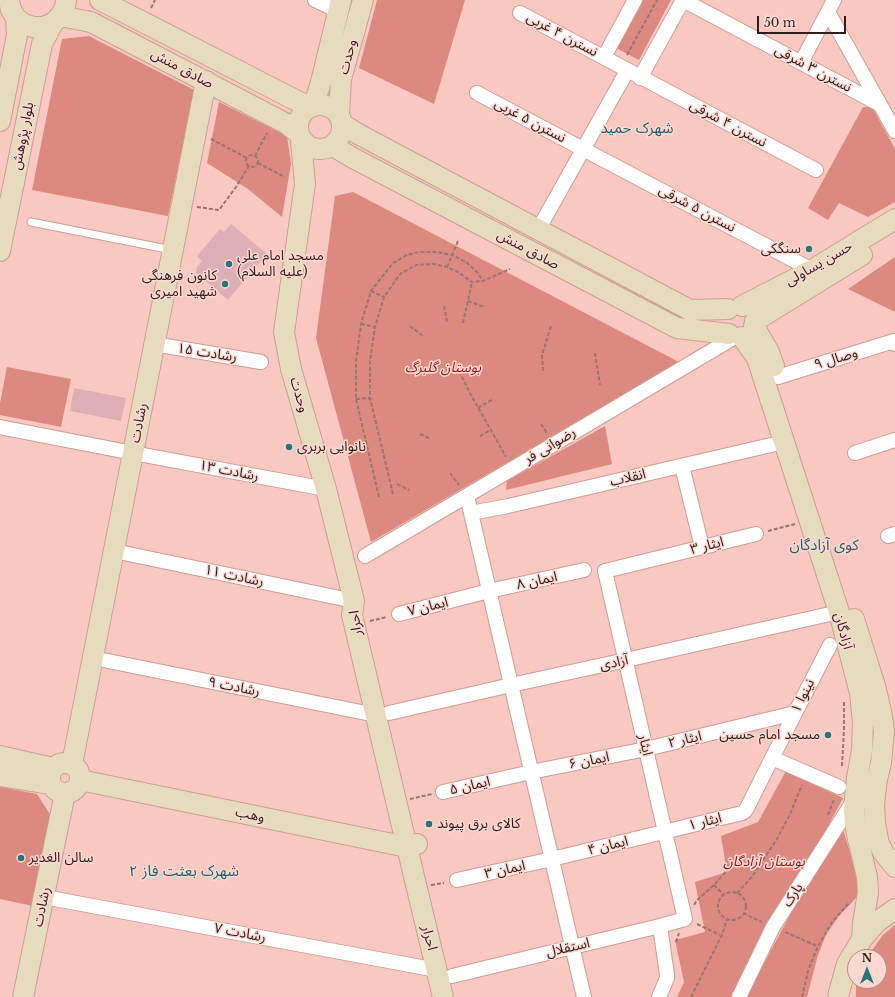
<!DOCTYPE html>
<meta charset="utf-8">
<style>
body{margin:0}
#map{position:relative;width:895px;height:997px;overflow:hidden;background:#f8c8c1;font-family:"Libre Baskerville",serif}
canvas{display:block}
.north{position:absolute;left:847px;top:949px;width:40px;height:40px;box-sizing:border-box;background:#ffd8d2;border:1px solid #ac8e89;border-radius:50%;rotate:0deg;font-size:11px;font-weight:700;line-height:16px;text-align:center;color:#2f1e1b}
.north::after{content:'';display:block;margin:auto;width:14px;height:18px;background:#2b737d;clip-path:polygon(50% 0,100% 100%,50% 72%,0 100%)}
.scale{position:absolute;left:757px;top:16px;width:89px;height:18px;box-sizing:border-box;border:2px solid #2f1e1b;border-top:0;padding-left:5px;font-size:12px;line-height:14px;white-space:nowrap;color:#2f1e1b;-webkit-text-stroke:3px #ffd8d2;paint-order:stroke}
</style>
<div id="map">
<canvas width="895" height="997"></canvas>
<div class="north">N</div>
<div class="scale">50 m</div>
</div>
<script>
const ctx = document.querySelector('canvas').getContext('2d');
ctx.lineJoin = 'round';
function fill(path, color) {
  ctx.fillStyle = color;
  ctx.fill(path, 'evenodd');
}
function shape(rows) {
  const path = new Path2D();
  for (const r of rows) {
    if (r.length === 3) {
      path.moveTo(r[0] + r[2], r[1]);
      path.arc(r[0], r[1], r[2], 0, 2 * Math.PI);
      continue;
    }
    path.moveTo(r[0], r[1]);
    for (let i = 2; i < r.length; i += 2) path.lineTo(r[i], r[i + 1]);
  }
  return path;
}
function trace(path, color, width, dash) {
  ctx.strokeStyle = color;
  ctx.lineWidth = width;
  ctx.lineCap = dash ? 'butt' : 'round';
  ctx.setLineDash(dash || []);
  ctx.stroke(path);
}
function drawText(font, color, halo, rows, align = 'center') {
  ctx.font = font + ' "Libre Baskerville","Noto Sans Arabic",serif';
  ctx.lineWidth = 3;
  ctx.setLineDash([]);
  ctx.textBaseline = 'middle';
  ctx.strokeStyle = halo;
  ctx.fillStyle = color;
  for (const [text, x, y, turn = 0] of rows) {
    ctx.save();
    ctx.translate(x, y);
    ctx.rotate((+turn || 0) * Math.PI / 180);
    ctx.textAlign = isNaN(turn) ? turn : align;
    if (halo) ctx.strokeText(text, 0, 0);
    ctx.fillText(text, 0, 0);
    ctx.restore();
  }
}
fill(shape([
 [377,0,465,0,434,104,359,68],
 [642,0,671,0,639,60,616,48],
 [89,36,194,90,168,216,32,190,62,39],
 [219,102,287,136,291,164,282,217,248,189,207,163],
 [863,107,872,107,895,149,895,202,868,217,839,203,828,220,808,208],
 [353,192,679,362,371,542,316,338,335,196],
 [895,257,895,312,848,289],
 [7,367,71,379,61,427,0,415,0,403],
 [605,426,612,464,506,490,507,481],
 [786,771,843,798,737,997,677,997,684,982,675,940,705,932,695,882,727,872,721,836,758,822],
 [0,787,37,794,51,816,33,906,0,899],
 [837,827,843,829,861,890,856,898,839,916,826,935,818,955,807,997,746,997],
 [895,925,895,997,856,997,856,985,858,981,879,981,879,957,867,957,883,935]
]), '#dc8a7f');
fill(shape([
 [231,224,267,254,228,300,196,273,197,267,202,261,197,256,220,229,224,232],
 [74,388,126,398,121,421,70,411]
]), '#deafb6');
const lane = shape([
 [31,222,172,250]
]);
const street = shape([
 [315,0,338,11],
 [828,12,895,131],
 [520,13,816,170],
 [604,57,635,0],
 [801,63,834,0],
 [640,78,683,0,879,104],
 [477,93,812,270],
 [538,230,627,71],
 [154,344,261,362],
 [778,377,894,341,895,344],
 [0,427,133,453,326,489],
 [855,453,895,440],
 [682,466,702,547],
 [467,496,584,997],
 [471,513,508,506,784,442],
 [888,536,895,534],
 [114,551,354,601],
 [365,556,735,337],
 [399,614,489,591,584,570],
 [93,658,376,715],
 [389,713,511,685,626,660,839,612],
 [772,758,839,787],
 [443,792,531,772,646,749,795,713],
 [457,880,552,859,742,813,745,811,747,808,772,758,830,645],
 [44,897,437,970],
 [452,976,660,926,685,919,605,571,756,534],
 [659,997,667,978,667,975,660,926],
 [739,997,773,927,854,800]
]);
const secondary = shape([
 [9,0,11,10,16,18,24,24,33,27,43,27,53,23,60,16,65,8,66,0],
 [100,0,309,107],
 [60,16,91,22,287,124,298,133],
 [320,127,22],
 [314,105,322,78,341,0],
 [339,114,341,79,363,0],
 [0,121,17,35,16,18],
 [342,124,360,135,690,310,728,309],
 [301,140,305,184,284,332,291,369,326,489,354,601,352,615,407,847,443,997],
 [333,146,353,158,677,328,729,334],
 [0,251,42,44,53,23],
 [742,306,812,270,895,219],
 [755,321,862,255],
 [754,326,769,352,774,366],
 [742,337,757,358,839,612,860,693,863,722,862,750,857,778,854,809,855,824,858,839,867,877,868,893,863,923,862,939],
 [854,619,875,686,881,711,884,731,881,763,877,779,875,796,874,804,875,823,879,844,883,852,895,867],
 [0,756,53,768],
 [65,778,15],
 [72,764,206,81],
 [0,776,51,784],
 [80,780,407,847,417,844],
 [23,997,65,793],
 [838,997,839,992,847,964,862,939,877,922,895,909]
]);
trace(lane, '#cb9e97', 9);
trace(street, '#cb9e97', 16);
trace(secondary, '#cb9e97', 22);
trace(shape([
 [151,8,155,0],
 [627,55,657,0],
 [211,139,247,158],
 [252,161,6],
 [255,156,267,133],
 [258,163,285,177],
 [197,207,219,210,236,187,249,166],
 [447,267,458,241],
 [371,291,384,297],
 [468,301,484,307],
 [444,306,447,322],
 [463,323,472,282],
 [361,324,375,327],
 [410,326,423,336],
 [595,353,600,385],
 [459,371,470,393,506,457],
 [543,371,542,355,551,326],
 [356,399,370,398],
 [478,408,493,399],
 [541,424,547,433],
 [420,434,431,439],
 [480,436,491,430],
 [450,473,459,485],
 [397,484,409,490],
 [393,494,370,398,370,361,375,327,384,297,400,274,416,265,434,264,447,267,458,272,472,282,483,281,510,269],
 [379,497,356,399,356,362,361,324,371,291,393,263,407,255,419,252,437,252,452,255,466,262,477,272,483,281],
 [768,531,795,524],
 [370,621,387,617],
 [842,766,844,729,844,702],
 [410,799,432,794],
 [828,815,834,799],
 [431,885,444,883],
 [714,885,724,895],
 [732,906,14],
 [737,893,751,878,777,839,790,814,802,785],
 [694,905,697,900,714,885,734,862],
 [743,913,762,922],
 [697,924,720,935],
 [785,932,817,946],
 [676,942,679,933],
 [691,997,722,935,727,919],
 [802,997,808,971,818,946,832,922,850,902]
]), '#987671', 2, [4, 2]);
trace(lane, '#fff', 7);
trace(street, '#fff', 14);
trace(secondary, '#e6dbbd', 20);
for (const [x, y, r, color] of [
 [809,249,4,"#2b737d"],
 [229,264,4,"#2b737d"],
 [225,284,4,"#2b737d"],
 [289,447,4,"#2b737d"],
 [828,735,4,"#2b737d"],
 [429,824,4,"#2b737d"],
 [21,858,4,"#2b737d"]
]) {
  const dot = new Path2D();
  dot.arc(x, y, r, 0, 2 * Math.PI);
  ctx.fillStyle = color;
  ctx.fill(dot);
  trace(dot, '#ffd8d2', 1.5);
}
drawText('14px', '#2f1e1b', '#ffd8d2', [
 ["نسترن ۴ غربی",562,35,28],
 ["وحدت",348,57,-75],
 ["صادق منش",182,69,28],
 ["نسترن ۳ شرقی",813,69,28],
 ["نسترن ۵ غربی",530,121,28],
 ["نسترن ۴ شرقی",728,124,28],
 ["بلوار پژوهش",23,136,-79],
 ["نسترن ۵ شرقی",697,209,28],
 ["صادق منش",528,250,28],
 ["حسن یساولی",819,264,-30],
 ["رشادت ۱۵",207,353,9],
 ["وصال ۹",836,359,-17],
 ["وحدت",299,395,74],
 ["رشادت",139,423,-79],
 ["رضوانی فر",550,446,-31],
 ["رشادت ۱۳",229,471,11],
 ["انقلاب",628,478,-13],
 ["ایثار ۳",707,546,-14],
 ["رشادت ۱۱",234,576,12],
 ["ایمان ۸",537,581,-12],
 ["ایمان ۷",428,607,-14],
 ["احرار",356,623,-97],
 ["آزادگان",843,631,75],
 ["آزادی",614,663,-12],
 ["رشادت ۹",234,687,11],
 ["نینوا ۱",803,696,-63],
 ["ایثار ۲",685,740,-13],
 ["ایثار",645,745,77],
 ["ایمان ۶",589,761,-11],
 ["ایمان ۵",470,786,-13],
 ["وهب",250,815,12],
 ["ایثار ۱",705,822,-14],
 ["ایمان ۴",608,846,-14],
 ["ایمان ۳",505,870,-12],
 ["پارک",793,895,-57],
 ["رشادت",42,907,-78],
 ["رشادت ۷",240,933,11],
 ["احرار",429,938,76],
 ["استقلال",568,948,-13]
]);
drawText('14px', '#2f1e1b', '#ffd8d2', [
 ["سنگکی",801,249,"right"],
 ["مسجد امام علی",237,256],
 ["(علیه السلام)",237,272],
 ["کانون فرهنگی",217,276,"right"],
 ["شهید امیری",217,292,"right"],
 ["نانوایی بربری",297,447],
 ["مسجد امام حسین",820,735,"right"],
 ["کالای برق پیوند",437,824],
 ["سالن الغدیر",29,858]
], 'left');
drawText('italic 14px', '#881c18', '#ffd8d2', [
 ["بوستان گلبرگ",443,368],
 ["بوستان آزادگان",764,862]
]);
drawText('15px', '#265e66', '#ffd8d2', [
 ["شهرک حمید",637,129],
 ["کوی آزادگان",824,546],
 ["شهرک بعثت فاز ۲",184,872]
]);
</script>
